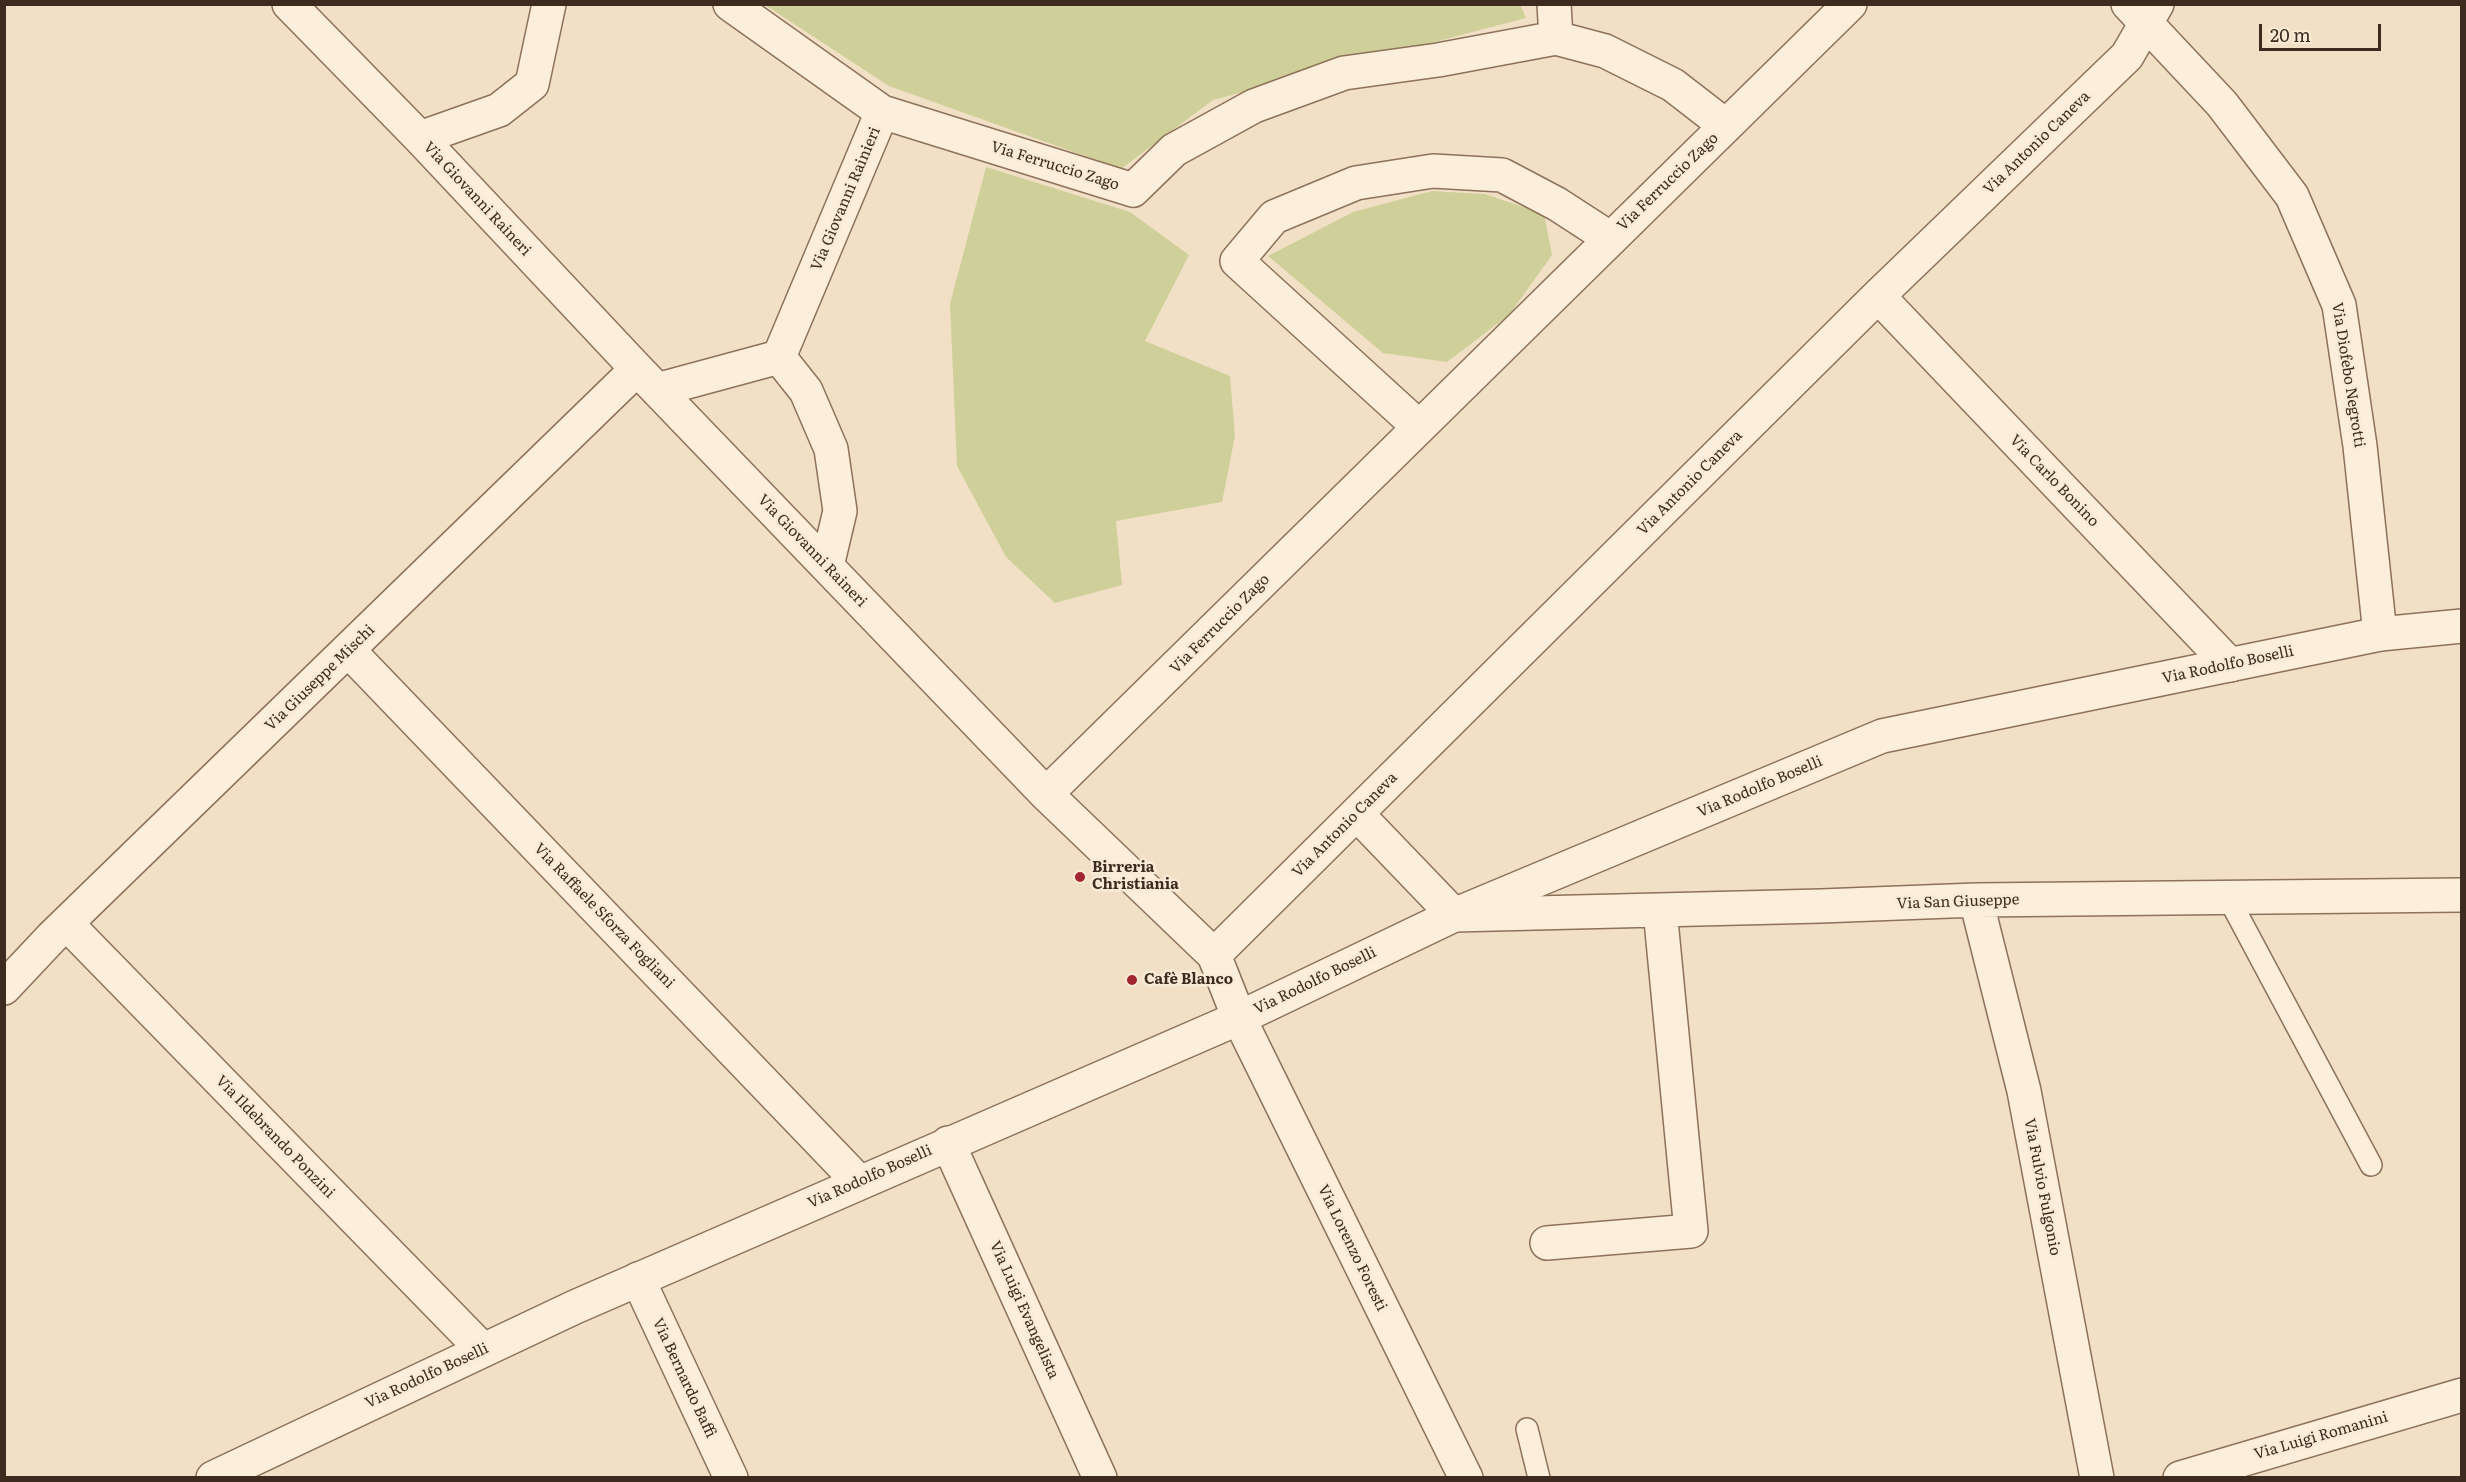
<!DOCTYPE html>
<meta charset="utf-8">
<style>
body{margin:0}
#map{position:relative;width:2466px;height:1482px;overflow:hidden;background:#f1e0c6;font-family:Literata,serif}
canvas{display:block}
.frame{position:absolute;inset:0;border:6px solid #3d2b1f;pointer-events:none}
.scale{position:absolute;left:2259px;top:24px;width:122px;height:27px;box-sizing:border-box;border:3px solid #3d2b1f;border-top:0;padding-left:8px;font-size:18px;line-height:21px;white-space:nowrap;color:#3d2b1f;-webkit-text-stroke:4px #f8ebd6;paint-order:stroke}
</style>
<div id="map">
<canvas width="2466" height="1482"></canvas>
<div class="frame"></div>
<div class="scale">20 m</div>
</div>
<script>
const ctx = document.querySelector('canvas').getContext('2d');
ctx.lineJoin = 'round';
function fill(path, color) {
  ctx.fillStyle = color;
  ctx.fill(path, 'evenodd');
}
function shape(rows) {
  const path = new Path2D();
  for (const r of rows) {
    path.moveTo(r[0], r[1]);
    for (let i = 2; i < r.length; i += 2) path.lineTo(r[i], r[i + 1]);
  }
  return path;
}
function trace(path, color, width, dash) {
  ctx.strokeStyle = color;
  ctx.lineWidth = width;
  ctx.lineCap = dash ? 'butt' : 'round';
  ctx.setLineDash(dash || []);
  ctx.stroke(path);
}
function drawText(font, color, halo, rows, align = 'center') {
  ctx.font = font + ' Literata,serif';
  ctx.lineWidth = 5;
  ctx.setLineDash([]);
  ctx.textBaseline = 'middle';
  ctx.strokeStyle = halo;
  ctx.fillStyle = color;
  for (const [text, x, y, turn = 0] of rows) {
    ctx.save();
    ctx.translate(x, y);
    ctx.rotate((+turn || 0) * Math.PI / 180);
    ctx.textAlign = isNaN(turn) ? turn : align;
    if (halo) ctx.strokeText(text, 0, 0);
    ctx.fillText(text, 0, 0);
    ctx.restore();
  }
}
fill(shape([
 [1520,4,1526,18,1213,100,1121,169,889,86,765,5],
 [986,167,1130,212,1189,255,1145,341,1230,376,1235,436,1222,502,1116,521,1122,585,1055,603,1006,557,957,466,950,304],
 [1432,191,1485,194,1544,214,1552,255,1509,315,1447,362,1383,353,1268,256,1353,212]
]), '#cfd099');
const service = shape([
 [2229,899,2371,1165],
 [1527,1429,1539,1478]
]);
const minor = shape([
 [289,4,420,138,637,369,1046,794,1214,955,1239,1018,1466,1478],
 [730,4,882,112,1133,190,1174,150,1254,106,1344,73,1438,60,1556,38,1605,51,1673,85,1726,126],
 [1554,4,1556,38],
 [2128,4,2222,104,2292,196,2339,305,2360,446,2380,634],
 [420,138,499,110,532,84,549,4],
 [1878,296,2230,665],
 [779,357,806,391,831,449,840,511,827,566],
 [657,390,779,357,882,112],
 [1419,427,1237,261,1274,217,1356,183,1433,171,1502,175,1557,204,1611,239],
 [349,651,859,1182],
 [1046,794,1850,4],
 [1357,814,1454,915,1821,906,1976,900,2462,895],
 [1976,900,2024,1091,2097,1478],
 [67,924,483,1350],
 [1214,955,1878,296,2127,56,2157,4],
 [4,988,52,937,637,369],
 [948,1143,1100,1478],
 [1547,1243,1691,1231,1660,910],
 [638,1279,731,1478],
 [2180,1478,2462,1395]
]);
const tertiary = shape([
 [213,1478,575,1307,1239,1018,1454,915,1882,736,2380,634,2462,626]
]);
trace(service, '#8e715a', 24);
trace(minor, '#8e715a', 36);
trace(tertiary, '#8e715a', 36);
trace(service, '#fbeeda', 21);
trace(minor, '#fbeeda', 33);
trace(tertiary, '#fbeeda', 33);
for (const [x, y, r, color] of [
 [1080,877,6,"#a12631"],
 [1132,980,6,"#a12631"]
]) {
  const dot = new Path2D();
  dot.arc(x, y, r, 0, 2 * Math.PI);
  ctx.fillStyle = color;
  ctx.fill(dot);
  trace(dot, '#f8ebd6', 2);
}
drawText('15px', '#3d2b1f', '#f8ebd6', [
 ["Via Antonio Caneva",2037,143,-44],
 ["Via Ferruccio Zago",1055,166,17],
 ["Via Ferruccio Zago",1668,182,-44],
 ["Via Giovanni Raineri",477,199,47],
 ["Via Giovanni Rainieri",846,199,-67],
 ["Via Diofebo Negrotti",2348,375,81],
 ["Via Carlo Bonino",2054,481,46],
 ["Via Antonio Caneva",1690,483,-45],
 ["Via Giovanni Raineri",812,551,46],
 ["Via Ferruccio Zago",1220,624,-45],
 ["Via Rodolfo Boselli",2228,665,-12],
 ["Via Giuseppe Mischi",320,678,-44],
 ["Via Rodolfo Boselli",1760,787,-23],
 ["Via Antonio Caneva",1345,825,-45],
 ["Via San Giuseppe",1958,902,-2],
 ["Via Raffaele Sforza Fogliani",604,916,46],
 ["Via Rodolfo Boselli",1315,981,-26],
 ["Via Ildebrando Ponzini",275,1137,46],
 ["Via Rodolfo Boselli",870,1177,-24],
 ["Via Fulvio Fulgonio",2042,1187,79],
 ["Via Lorenzo Foresti",1352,1248,64],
 ["Via Luigi Evangelista",1024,1310,66],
 ["Via Rodolfo Boselli",427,1376,-25],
 ["Via Bernardo Baffi",684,1378,65],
 ["Via Luigi Romanini",2321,1436,-16]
]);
drawText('bold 15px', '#3d2b1f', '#f8ebd6', [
 ["Birreria",1092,868],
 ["Christiania",1092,885],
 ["Cafè Blanco",1144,980]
], 'left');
</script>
